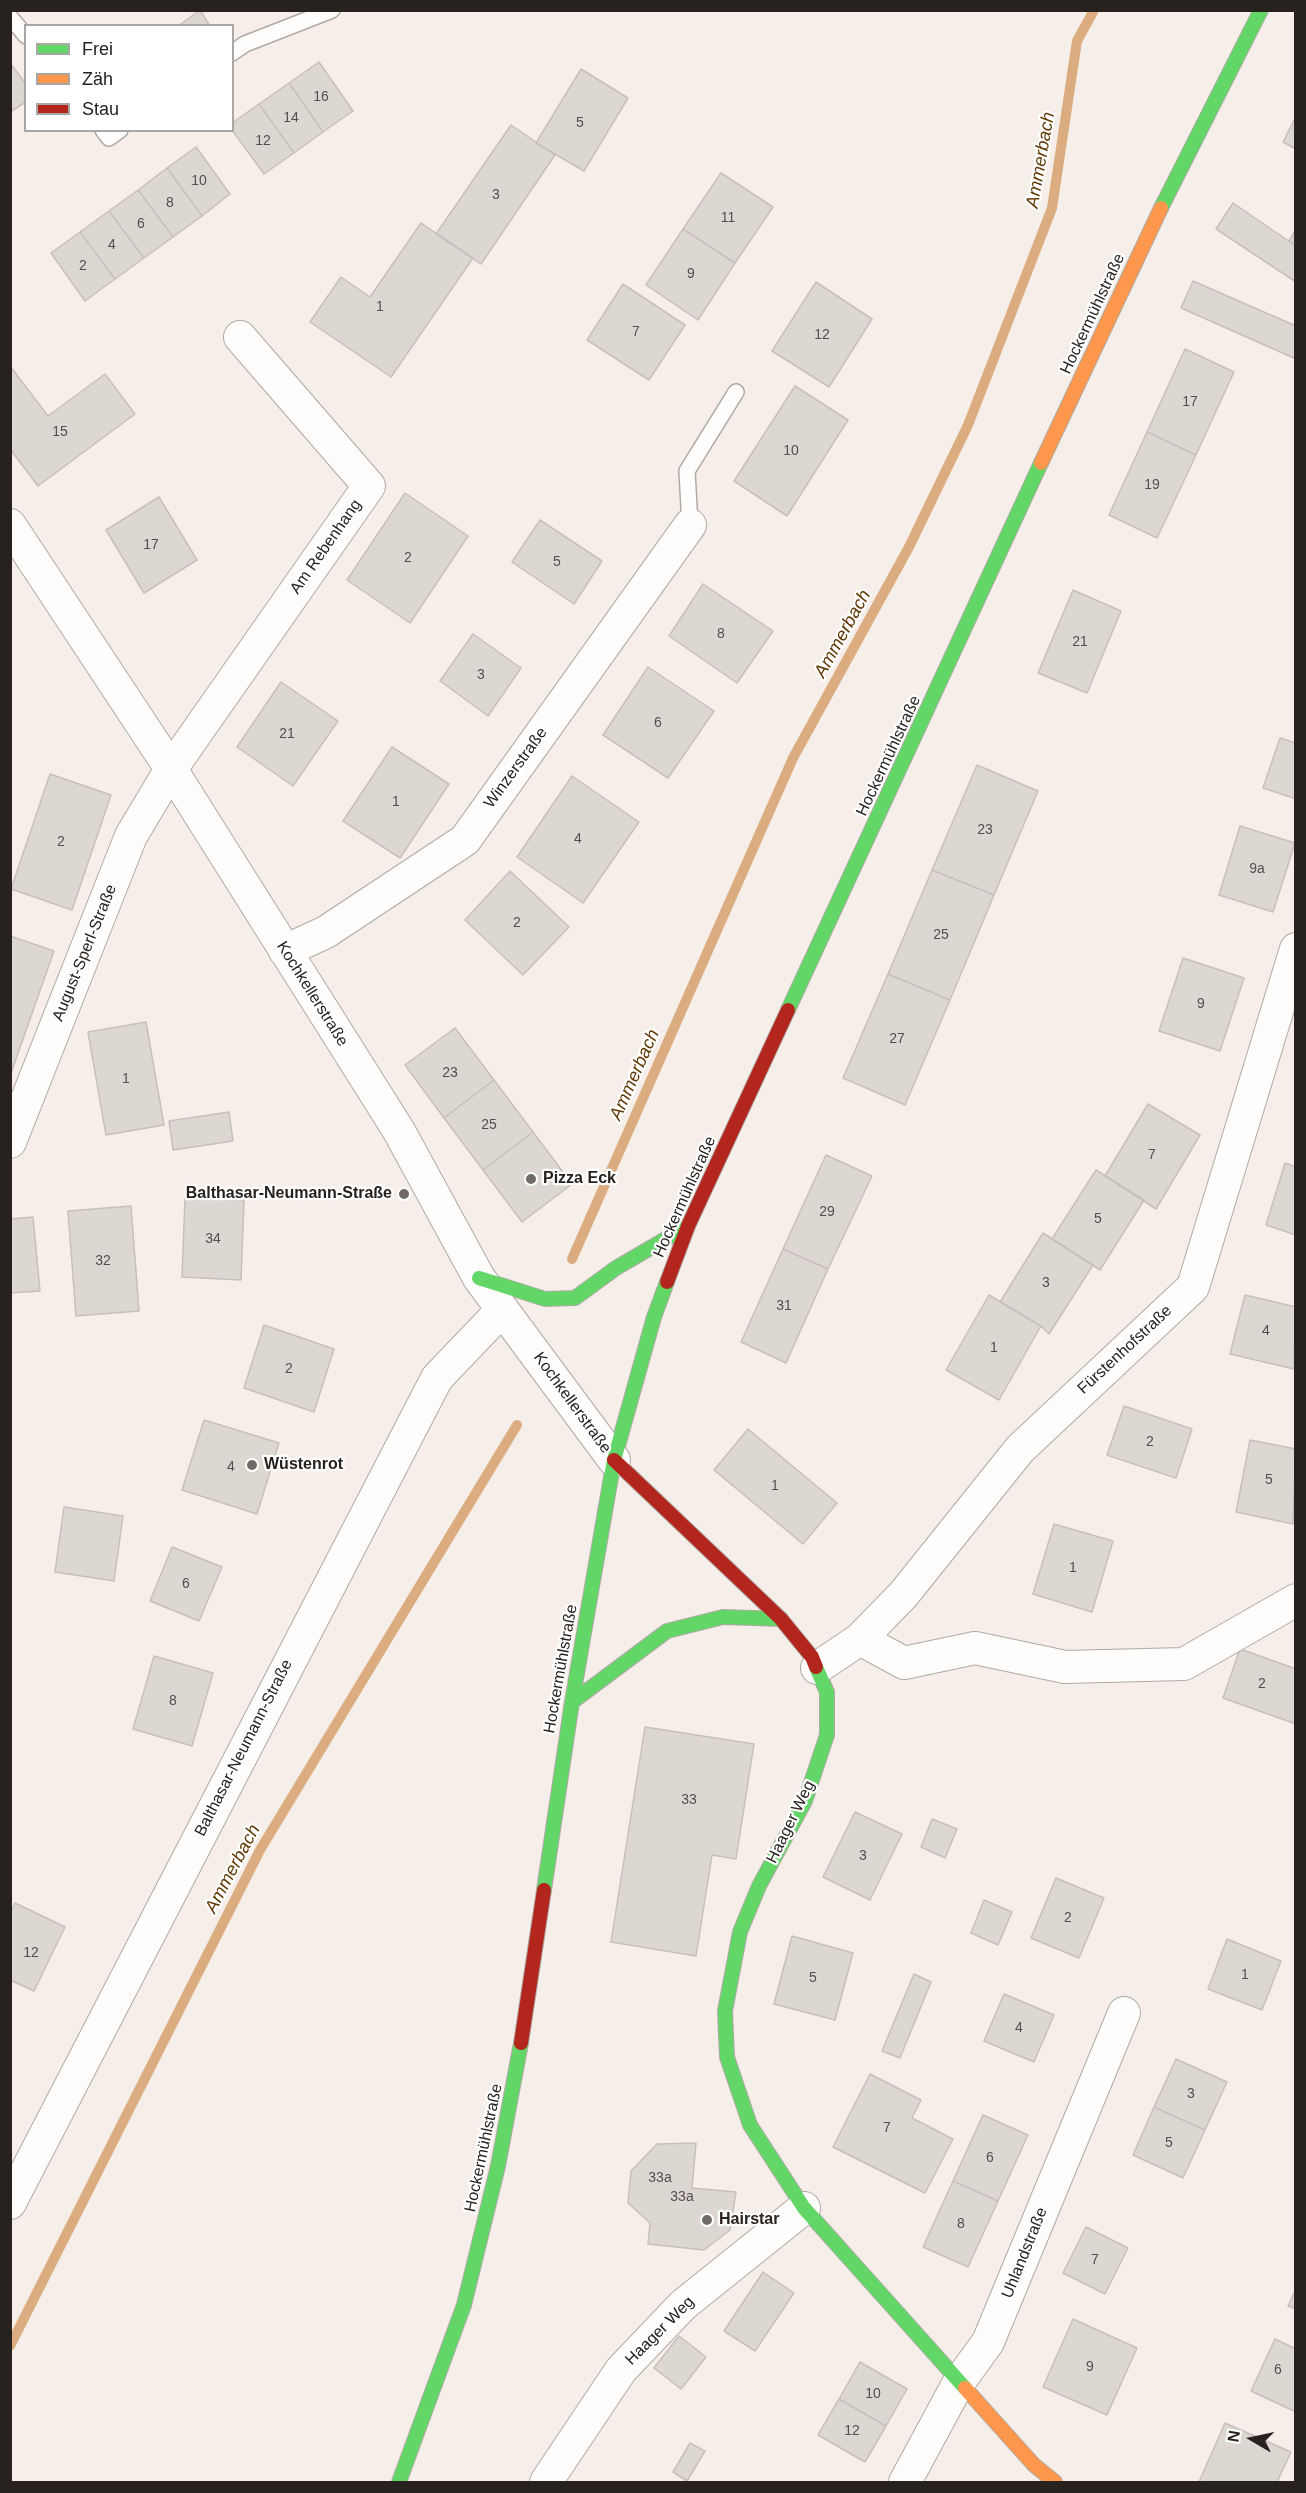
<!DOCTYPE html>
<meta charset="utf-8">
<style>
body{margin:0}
#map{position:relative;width:1306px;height:2493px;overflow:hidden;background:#f6efe9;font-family:Arial,sans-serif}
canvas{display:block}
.frame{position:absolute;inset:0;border:12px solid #27221e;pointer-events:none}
.legend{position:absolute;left:24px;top:24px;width:210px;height:108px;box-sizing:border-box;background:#fff;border:2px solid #a9a7a5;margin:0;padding:8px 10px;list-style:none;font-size:18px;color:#27221e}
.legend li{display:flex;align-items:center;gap:12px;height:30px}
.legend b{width:30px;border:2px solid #a9a7a5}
.north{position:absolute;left:1222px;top:2409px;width:60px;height:60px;-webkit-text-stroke:4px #fff;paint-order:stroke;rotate:279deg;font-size:16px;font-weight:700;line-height:24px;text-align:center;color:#27221e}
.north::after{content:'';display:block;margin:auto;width:21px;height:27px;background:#27221e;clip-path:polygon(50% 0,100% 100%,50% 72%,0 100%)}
</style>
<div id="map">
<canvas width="1306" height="2493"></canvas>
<div class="frame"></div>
<ul class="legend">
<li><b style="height:8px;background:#63d668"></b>Frei</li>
<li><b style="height:8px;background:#ff974d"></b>Zäh</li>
<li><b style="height:8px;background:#b3261e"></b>Stau</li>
</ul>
<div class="north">N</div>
</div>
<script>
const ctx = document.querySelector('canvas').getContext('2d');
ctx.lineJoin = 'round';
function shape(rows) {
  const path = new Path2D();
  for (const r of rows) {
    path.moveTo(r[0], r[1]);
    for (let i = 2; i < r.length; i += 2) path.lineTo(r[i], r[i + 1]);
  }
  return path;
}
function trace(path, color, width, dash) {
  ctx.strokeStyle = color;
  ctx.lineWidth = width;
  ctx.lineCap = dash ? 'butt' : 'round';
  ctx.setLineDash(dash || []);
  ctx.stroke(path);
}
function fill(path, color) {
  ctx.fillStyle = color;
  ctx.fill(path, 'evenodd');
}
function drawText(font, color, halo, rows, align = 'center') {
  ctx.font = font + ' Arial,sans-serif';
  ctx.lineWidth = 4.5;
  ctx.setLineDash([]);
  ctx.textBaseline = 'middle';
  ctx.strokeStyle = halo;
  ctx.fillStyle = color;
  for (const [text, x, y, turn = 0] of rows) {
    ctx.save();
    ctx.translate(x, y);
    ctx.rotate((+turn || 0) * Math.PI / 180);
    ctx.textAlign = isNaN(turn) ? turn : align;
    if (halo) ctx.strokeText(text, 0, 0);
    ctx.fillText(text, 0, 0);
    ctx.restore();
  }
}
trace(shape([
 [572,1259,793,758,909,547,968,425,1052,208,1077,41,1094,10],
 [10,2346,260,1850,517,1425]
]), '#dbac7f', 10);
const building = shape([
 [200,10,210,26,178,26,200,10],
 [319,62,353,111,323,132,289,83,319,62],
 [10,63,26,84,26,102,10,112,10,63],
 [581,69,628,98,584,171,536,143,581,69],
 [289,83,323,132,294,153,259,104,289,83],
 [259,104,294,153,264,174,232,130,232,123,259,104],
 [1296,116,1296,149,1283,142,1296,116],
 [511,125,555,155,481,264,436,234,511,125],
 [196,147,230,194,202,216,167,168,196,147],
 [167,168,202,216,173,237,138,190,167,168],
 [721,173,773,207,735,263,683,229,721,173],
 [138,190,173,237,144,258,109,211,138,190],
 [1233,203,1296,246,1296,282,1216,229,1233,203],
 [109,211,144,258,115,279,80,232,109,211],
 [421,223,473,258,391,377,310,322,341,277,370,297,421,223],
 [683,229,735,263,698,320,646,285,683,229],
 [1296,229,1296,246,1289,241,1296,229],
 [80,232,115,279,85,301,51,253,80,232],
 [1193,281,1296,326,1296,359,1181,308,1193,281],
 [816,282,872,319,829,387,772,351,816,282],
 [623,284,685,325,649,380,587,340,623,284],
 [1185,349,1234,372,1196,455,1147,432,1185,349],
 [10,366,48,416,105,374,135,414,38,486,10,449,10,366],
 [795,386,848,420,787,516,734,481,795,386],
 [1147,432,1196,455,1157,538,1109,515,1147,432],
 [405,493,468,536,410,623,347,580,405,493],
 [159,497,197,560,144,593,106,530,159,497],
 [540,520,602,561,574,604,512,562,540,520],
 [703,584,773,631,737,683,669,636,703,584],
 [1073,590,1121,611,1087,693,1038,673,1073,590],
 [473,634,521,668,488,716,440,681,473,634],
 [648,667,714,711,668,778,603,735,648,667],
 [281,682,338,721,293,786,237,747,281,682],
 [1280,738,1296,743,1296,799,1263,788,1280,738],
 [392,747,449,784,400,858,343,821,392,747],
 [977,765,1038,791,994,895,932,870,977,765],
 [50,774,111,795,72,910,11,889,50,774],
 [572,776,639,822,583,903,517,857,572,776],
 [1240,826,1295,843,1273,912,1219,895,1240,826],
 [932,870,994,895,950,1000,888,974,932,870],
 [510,871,569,927,523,975,465,920,510,871],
 [10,936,54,951,10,1076,10,936],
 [1183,958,1244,978,1220,1051,1159,1031,1183,958],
 [888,974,950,1000,905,1105,843,1078,888,974],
 [146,1022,164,1125,106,1135,88,1032,146,1022],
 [455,1028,494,1080,444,1118,405,1065,455,1028],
 [494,1080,533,1132,483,1170,444,1118,494,1080],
 [1148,1104,1200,1135,1156,1209,1105,1176,1148,1104],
 [229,1112,233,1141,173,1150,169,1121,229,1112],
 [533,1132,572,1184,522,1222,483,1170,533,1132],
 [826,1155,872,1176,828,1269,783,1249,826,1155],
 [1285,1163,1296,1167,1296,1235,1266,1225,1285,1163],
 [1096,1170,1144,1200,1100,1270,1052,1239,1096,1170],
 [185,1198,244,1200,241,1280,182,1277,185,1198],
 [131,1206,139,1311,76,1316,68,1211,131,1206],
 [33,1217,40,1291,10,1293,10,1219,33,1217],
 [1043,1233,1093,1265,1049,1334,1041,1326,1000,1302,1043,1233],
 [783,1249,828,1269,786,1363,741,1342,783,1249],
 [989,1295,1041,1326,999,1400,946,1370,989,1295],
 [1245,1295,1296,1307,1294,1369,1230,1354,1245,1295],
 [264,1325,334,1349,314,1412,244,1388,264,1325],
 [1124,1406,1192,1429,1176,1478,1107,1455,1124,1406],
 [204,1420,279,1443,257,1514,182,1490,204,1420],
 [748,1429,837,1503,803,1544,714,1470,748,1429],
 [1250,1440,1296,1449,1293,1524,1236,1512,1250,1440],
 [64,1507,123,1516,114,1581,55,1572,64,1507],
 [1054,1524,1113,1541,1092,1612,1033,1594,1054,1524],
 [172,1547,222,1567,199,1621,150,1601,172,1547],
 [1240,1649,1296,1669,1296,1724,1223,1698,1240,1649],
 [154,1656,213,1673,192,1746,133,1729,154,1656],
 [645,1727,754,1744,736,1859,712,1855,696,1956,611,1942,645,1727],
 [855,1812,902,1834,870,1900,823,1877,855,1812],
 [932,1819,957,1829,945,1858,921,1847,932,1819],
 [1056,1878,1104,1898,1079,1958,1031,1938,1056,1878],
 [984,1900,1012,1912,998,1945,971,1933,984,1900],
 [15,1903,65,1927,34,1991,10,1980,10,1913,15,1903],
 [792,1936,853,1953,835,2020,774,2004,792,1936],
 [1227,1939,1281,1961,1262,2010,1208,1989,1227,1939],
 [914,1974,931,1982,900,2058,882,2051,914,1974],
 [1004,1994,1054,2015,1034,2062,984,2041,1004,1994],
 [1176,2059,1227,2082,1205,2130,1154,2107,1176,2059],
 [870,2074,921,2100,912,2118,953,2139,925,2193,833,2147,870,2074],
 [1154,2107,1205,2130,1183,2178,1133,2155,1154,2107],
 [983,2115,1028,2135,998,2201,953,2181,983,2115],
 [696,2143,692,2188,736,2192,730,2230,704,2250,648,2244,650,2223,628,2203,631,2171,657,2144,696,2143],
 [953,2181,998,2201,968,2267,923,2247,953,2181],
 [1086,2227,1128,2248,1105,2294,1063,2273,1086,2227],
 [763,2272,794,2293,755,2351,724,2331,763,2272],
 [1296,2289,1296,2309,1288,2306,1296,2289],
 [1073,2319,1137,2348,1107,2415,1043,2387,1073,2319],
 [679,2336,706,2357,681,2389,654,2368,679,2336],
 [1275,2339,1296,2349,1296,2412,1251,2391,1275,2339],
 [860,2362,907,2389,886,2426,839,2399,860,2362],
 [839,2399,886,2426,865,2462,818,2435,839,2399],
 [1225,2423,1291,2452,1277,2482,1199,2482,1225,2423],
 [690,2443,705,2451,687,2481,673,2472,690,2443]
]);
fill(building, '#ddd7d2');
trace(building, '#c6c0bb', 1.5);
const lane = shape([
 [10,17,26,36],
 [232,53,245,44,332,10],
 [103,130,109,138,120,130],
 [690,525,687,471,736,392]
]);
const street = shape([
 [10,525,171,769,399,1131,479,1278,614,1460],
 [285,951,326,932,465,840,690,525],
 [10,1142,131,836,171,769,369,486,240,337],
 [860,1639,904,1663,975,1648,1065,1667,1184,1664,1296,1600],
 [817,1668,860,1639,903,1595,1020,1449,1193,1287,1296,949],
 [10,2203,437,1378,502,1310],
 [546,2482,621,2370,683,2305,804,2208],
 [905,2482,959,2382,988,2342,1124,2013]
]);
const fast = shape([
 [1161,208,1261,10],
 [788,1010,1041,463],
 [479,1278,545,1299,575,1298,616,1268,688,1226],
 [816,1667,827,1692,827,1735,805,1801,759,1886,740,1932,725,2011,727,2057,750,2125,804,2208,965,2388],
 [572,1702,667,1631,723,1617,781,1619],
 [544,1890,572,1702,614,1460,654,1317,667,1282],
 [399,2482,464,2305,498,2166,521,2043]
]);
const slow = shape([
 [1041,463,1161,208],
 [965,2388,1034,2465,1055,2482]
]);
const jam = shape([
 [667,1282,688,1226,788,1010],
 [614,1460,781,1619,812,1657,816,1667],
 [521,2043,544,1890]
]);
trace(lane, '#b0aaa5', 18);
trace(street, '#b0aaa5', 34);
trace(fast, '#b0aaa5', 16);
trace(slow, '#b0aaa5', 16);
trace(jam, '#b0aaa5', 16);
trace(lane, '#fefdfc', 15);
trace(street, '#fefdfc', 32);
trace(fast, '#63d668', 14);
trace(slow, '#ff974d', 14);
trace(jam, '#b3261e', 14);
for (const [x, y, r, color] of [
 [531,1179,6,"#6f6a65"],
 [404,1194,6,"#6f6a65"],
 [252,1465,6,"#6f6a65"],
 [707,2220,6,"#6f6a65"]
]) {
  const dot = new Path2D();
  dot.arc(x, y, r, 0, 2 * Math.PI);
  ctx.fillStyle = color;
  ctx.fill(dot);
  trace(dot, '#fff', 2);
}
drawText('14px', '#544f4b', null, [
 ["16",321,97],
 ["14",291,118],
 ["5",580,123],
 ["12",263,141],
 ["10",199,181],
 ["3",496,195],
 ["8",170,203],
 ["11",728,218],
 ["6",141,224],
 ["4",112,245],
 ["2",83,266],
 ["9",691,274],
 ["1",380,307],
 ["7",636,332],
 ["12",822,335],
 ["17",1190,402],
 ["15",60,432],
 ["10",791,451],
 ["19",1152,485],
 ["17",151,545],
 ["2",408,558],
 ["5",557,562],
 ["8",721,634],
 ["21",1080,642],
 ["3",481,675],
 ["6",658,723],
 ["21",287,734],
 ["1",396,802],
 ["23",985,830],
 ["4",578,839],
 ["2",61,842],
 ["9a",1257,869],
 ["2",517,923],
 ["25",941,935],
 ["9",1201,1004],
 ["27",897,1039],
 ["23",450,1073],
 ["1",126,1079],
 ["25",489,1125],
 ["7",1152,1155],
 ["29",827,1212],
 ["5",1098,1219],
 ["34",213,1239],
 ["32",103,1261],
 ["3",1046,1283],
 ["31",784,1306],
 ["4",1266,1331],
 ["1",994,1348],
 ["2",289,1369],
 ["2",1150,1442],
 ["4",231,1467],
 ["5",1269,1480],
 ["1",775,1486],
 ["1",1073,1568],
 ["6",186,1584],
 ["2",1262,1684],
 ["8",173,1701],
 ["33",689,1800],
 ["3",863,1856],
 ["2",1068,1918],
 ["12",31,1953],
 ["1",1245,1975],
 ["5",813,1978],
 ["4",1019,2028],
 ["3",1191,2094],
 ["7",887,2128],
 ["5",1169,2143],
 ["6",990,2158],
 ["33a",660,2178],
 ["33a",682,2197],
 ["8",961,2224],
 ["7",1095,2260],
 ["9",1090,2367],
 ["6",1278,2370],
 ["10",873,2394],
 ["12",852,2431]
]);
drawText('16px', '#27221e', '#fff', [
 ["Hockermühlstraße",1093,314,-65],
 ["Am Rebenhang",326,547,-55],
 ["Hockermühlstraße",889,756,-65],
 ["Winzerstraße",516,768,-54],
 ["August-Sperl-Straße",85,953,-68],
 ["Kochkellerstraße",312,994,58],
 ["Hockermühlstraße",685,1197,-66],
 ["Fürstenhofstraße",1125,1350,-43],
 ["Kochkellerstraße",572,1403,54],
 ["Hockermühlstraße",561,1669,-80],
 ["Balthasar-Neumann-Straße",244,1748,-63],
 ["Haager Weg",791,1822,-64],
 ["Hockermühlstraße",484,2148,-78],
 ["Uhlandstraße",1025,2253,-68],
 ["Haager Weg",660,2331,-45]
]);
drawText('bold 16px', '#27221e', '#fff', [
 ["Pizza Eck",543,1179],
 ["Balthasar-Neumann-Straße",392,1194,"right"],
 ["Wüstenrot",264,1465],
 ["Hairstar",719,2220]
], 'left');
drawText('italic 18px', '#613703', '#fff', [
 ["Ammerbach",1041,160,-80],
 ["Ammerbach",843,634,-61],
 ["Ammerbach",635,1075,-66],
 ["Ammerbach",233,1869,-62]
]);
</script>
